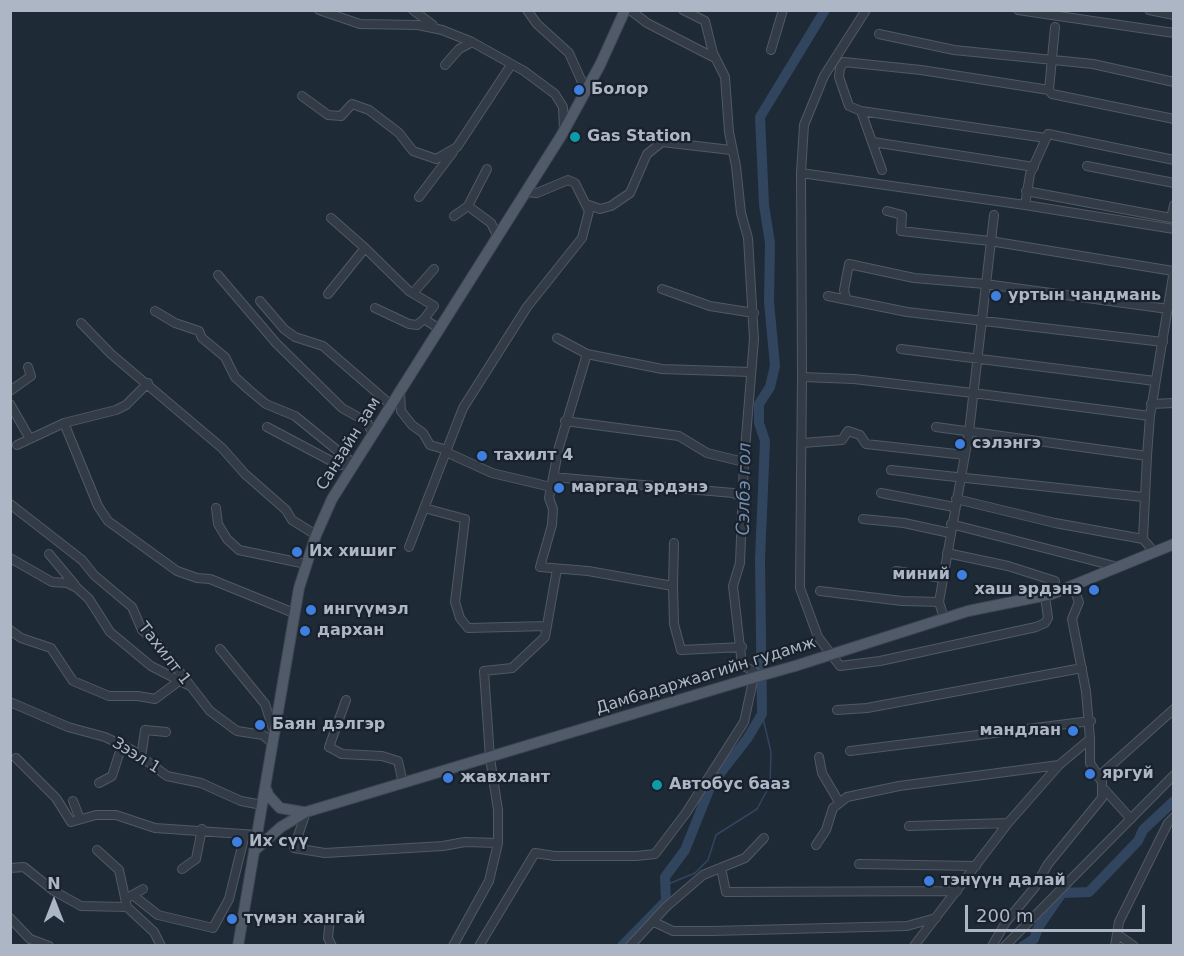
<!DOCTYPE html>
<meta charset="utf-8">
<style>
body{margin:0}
#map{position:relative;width:1184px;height:956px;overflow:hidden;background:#1f2a37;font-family:"DejaVu Sans",sans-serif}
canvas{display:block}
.frame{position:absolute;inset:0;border:12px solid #adb6c4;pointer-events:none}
.north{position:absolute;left:24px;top:872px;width:60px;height:60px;-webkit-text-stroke:4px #18212c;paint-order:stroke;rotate:0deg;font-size:16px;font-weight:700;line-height:24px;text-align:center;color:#adb6c4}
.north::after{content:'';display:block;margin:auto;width:21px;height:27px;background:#adb6c4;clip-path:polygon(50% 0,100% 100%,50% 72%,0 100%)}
.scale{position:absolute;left:965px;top:905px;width:180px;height:27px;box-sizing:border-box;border:3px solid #adb6c4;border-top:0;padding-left:8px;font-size:18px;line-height:21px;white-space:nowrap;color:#adb6c4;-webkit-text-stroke:4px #18212c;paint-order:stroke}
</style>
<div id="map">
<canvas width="1184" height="956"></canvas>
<div class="frame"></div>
<div class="north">N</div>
<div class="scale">200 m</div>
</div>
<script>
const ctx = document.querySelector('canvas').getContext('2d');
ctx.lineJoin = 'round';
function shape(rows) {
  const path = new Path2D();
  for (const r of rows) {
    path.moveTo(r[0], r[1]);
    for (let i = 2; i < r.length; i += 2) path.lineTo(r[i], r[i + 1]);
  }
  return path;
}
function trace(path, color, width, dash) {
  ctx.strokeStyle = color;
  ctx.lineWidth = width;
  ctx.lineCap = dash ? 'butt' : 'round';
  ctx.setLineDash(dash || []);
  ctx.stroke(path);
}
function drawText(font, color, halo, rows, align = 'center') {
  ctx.font = font + ' "DejaVu Sans",sans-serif';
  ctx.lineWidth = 4.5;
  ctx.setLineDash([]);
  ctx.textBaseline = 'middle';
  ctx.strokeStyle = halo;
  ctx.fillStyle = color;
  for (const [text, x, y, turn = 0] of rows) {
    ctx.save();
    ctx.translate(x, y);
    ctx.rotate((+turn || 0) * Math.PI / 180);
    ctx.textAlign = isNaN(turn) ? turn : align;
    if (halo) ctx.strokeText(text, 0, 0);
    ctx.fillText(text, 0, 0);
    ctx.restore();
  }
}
trace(shape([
 [666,885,695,873,708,860,716,835,757,809,770,785,771,752,762,714]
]), '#32455f', 1.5);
trace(shape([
 [622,946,666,901,665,877,685,850,711,785,747,739,762,714,760,559,765,441,759,423,759,404,770,387,775,366,769,302,770,243,764,205,760,117,825,10],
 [1023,946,1034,939,1038,928,1062,893,1089,892,1138,841,1143,830,1174,801]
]), '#32455f', 10);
const minor = shape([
 [319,10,360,24,418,25,442,30,472,42,524,71,555,94,563,107,564,130],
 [413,10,433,25],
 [527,10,537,24,569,53,586,91],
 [630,10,647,23,715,58],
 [683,10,705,21,713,53,725,77,729,132,736,166,741,213,748,238,754,339,744,462],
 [1018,10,1174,33],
 [1149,10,1174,15],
 [879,34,954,50,1093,64,1174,82],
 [771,50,783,10],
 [445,65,459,49,472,42],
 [1049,90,1055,27],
 [302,96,328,115,341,116,352,104,369,110,399,133,413,151,436,159,457,147,511,65],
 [861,111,1046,138],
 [873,142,1034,167],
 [1087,166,1174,183],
 [487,169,468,206,491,223,497,235],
 [882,170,861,111,849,106,839,77,840,68,844,62,921,70,1049,90,1052,94,1174,119],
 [801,173,1025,205,1030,174,1048,134,1174,160],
 [1026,191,1171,218,1174,205],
 [419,197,453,152],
 [586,204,600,209,611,206,630,193,647,154,662,142,731,150],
 [1025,205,1174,229],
 [887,211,902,215,901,231,990,241,1173,271],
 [454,216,468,206],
 [331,218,365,248],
 [218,275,276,343,342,408,367,422,373,434],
 [662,289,710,306,754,313],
 [413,293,434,269],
 [328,294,365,248,409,291,434,306,424,319,438,328],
 [828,296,907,312,1163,342],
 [846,298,844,290,849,264,914,278,985,284,1168,309],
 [260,301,284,329,295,337,323,346,391,405],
 [375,308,409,324,417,325,424,319],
 [155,311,175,323,199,331,202,338,225,357,235,377,248,389,266,404,295,416,354,464,340,465,333,462,267,427],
 [81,323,111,354,222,448,245,474,286,510,292,520,316,535],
 [557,338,587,354],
 [901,349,1155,381],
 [802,377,801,173,804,125,824,76,866,10],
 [400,390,401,411,412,425,423,433,430,445,447,450],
 [10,391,31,376,28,367],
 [10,404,30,439],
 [1151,404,1174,403],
 [64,423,98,506,108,521,177,571,197,578,210,579,294,613],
 [936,427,1147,456,1143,539,1154,552],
 [802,443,842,440,848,431,860,435,866,444,965,455],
 [17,445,64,423,116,410,126,405,148,383],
 [446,452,492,473,551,487],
 [1147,456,1150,416],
 [891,470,1143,497],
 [553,477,733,493,742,497],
 [881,493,954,507],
 [956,499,1055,523,1143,539],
 [10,504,82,560,94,575,132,607,142,630,158,644,210,711,237,731,263,735,272,743],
 [216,508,218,524,227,539,239,550,306,564],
 [424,508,465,519,455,602,460,618,468,628,547,626],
 [863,519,904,523,950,533],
 [951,524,1118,567],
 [409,547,463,408,527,307,582,238,589,211,575,183,568,180,537,193,525,192],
 [947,553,1008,566,1055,581],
 [49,554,75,585],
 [10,558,52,582,67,583,77,588,89,599,110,632,151,666,188,685],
 [896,571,942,578],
 [673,586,674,543],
 [820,591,902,601,939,602],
 [1045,596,1048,618,1045,623,1036,627,880,661,840,666,818,637,800,588,802,377,854,379,973,393,1150,416,1174,270],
 [944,618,939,602,969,432,994,215],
 [10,630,21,638,51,648,73,681,109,696,138,696,155,699,179,681],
 [742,647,681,650,674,624,673,586,588,571,540,567,552,525,553,509,549,498,559,447,587,354,662,369,751,372],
 [220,649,265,704,274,732],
 [346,700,329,747,342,754,382,756,398,761,403,783],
 [10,702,68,727,105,737,132,750,167,776,201,783,241,801,262,805],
 [837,710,867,708,1082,668],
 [850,751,1091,721],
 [819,757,822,773,839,802],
 [16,758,56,798,71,822,96,815,116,815,155,828,257,835],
 [141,758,145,730,166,732],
 [1098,777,1174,709],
 [99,783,112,776,122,745],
 [1104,789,1131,819],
 [73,801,80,819],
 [306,812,294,848,325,853,443,846,465,842,498,843],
 [909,826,1008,823],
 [816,845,826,830,833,808,847,797,899,786,1059,765],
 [97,850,119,870,127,907],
 [859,864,976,866],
 [10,868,24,867,54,891,81,906,127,907,154,932,161,946],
 [721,868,726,892,957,891],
 [182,869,196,859,202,829],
 [134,896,158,915,213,928,229,899,245,834],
 [129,897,143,889],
 [10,918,30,939,49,946],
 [330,918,328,938,332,946],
 [654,922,673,931,712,931,907,926,936,918],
 [1117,934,1134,946],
 [453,946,489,881,498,843,498,810,490,758,484,671,512,668,545,637,557,569],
 [479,946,535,853,555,856,636,856,655,854,686,813,744,722,755,672,742,665,733,586,740,563,744,462,707,453,679,436,565,421],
 [630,946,666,907,703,875,745,858,764,838],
 [914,946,1008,823,1059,765,1090,739,1086,691,1072,619,1079,602,1073,587],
 [992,946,1006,922,1035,887,1048,864,1102,798,1102,782,1090,763,1090,739],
 [1005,946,1174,775],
 [1115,946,1119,922,1168,823,1174,817]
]);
const major = shape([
 [795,666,968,611,1052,594,1174,544],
 [265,787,269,796,280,808,303,812],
 [255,850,281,827,306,812,742,681],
 [238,946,299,588,316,535,332,499,561,136,600,65,625,10]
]);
trace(minor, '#505965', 10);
trace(major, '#3c4551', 12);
trace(minor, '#333b47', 8);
trace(major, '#505a68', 10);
const majorBridge = shape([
 [742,681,795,666]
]);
trace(majorBridge, '#3c4551', 12, []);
trace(majorBridge, '#505a68', 10);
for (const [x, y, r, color] of [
 [579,90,6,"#3f7fe0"],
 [575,137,6,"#0f9aa8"],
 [996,296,6,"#3f7fe0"],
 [960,444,6,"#3f7fe0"],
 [482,456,6,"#3f7fe0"],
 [559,488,6,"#3f7fe0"],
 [297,552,6,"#3f7fe0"],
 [962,575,6,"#3f7fe0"],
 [1094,590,6,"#3f7fe0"],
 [311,610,6,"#3f7fe0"],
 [305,631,6,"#3f7fe0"],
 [260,725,6,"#3f7fe0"],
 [1073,731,6,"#3f7fe0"],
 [1090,774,6,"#3f7fe0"],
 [448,778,6,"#3f7fe0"],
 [657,785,6,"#0f9aa8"],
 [237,842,6,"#3f7fe0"],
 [929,881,6,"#3f7fe0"],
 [232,919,6,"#3f7fe0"]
]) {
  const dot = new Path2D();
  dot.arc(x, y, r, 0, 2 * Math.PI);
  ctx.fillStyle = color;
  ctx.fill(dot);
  trace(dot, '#18212c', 2);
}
drawText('bold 16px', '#adb6c4', '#18212c', [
 ["Болор",591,90],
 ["Gas Station",587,137],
 ["уртын чандмань",1008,296],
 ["сэлэнгэ",972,444],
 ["тахилт 4",494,456],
 ["маргад эрдэнэ",571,488],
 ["Их хишиг",309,552],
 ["миний",950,575,"right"],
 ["хаш эрдэнэ",1082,590,"right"],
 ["ингүүмэл",323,610],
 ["дархан",317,631],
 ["Баян дэлгэр",272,725],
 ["мандлан",1061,731,"right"],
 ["яргуй",1102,774],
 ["жавхлант",460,778],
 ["Автобус бааз",669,785],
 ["Их сүү",249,842],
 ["тэнүүн далай",941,881],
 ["түмэн хангай",244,919]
], 'left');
drawText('16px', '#adb6c4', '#18212c', [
 ["Санзайн зам",349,444,-58],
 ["Тахилт 1",164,654,52],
 ["Дамбадаржаагийн гудамж",706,676,-17],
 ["Зээл 1",136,756,32]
]);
drawText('italic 18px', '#748dae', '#18212c', [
 ["Сэлбэ гол",745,489,-89]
]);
</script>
